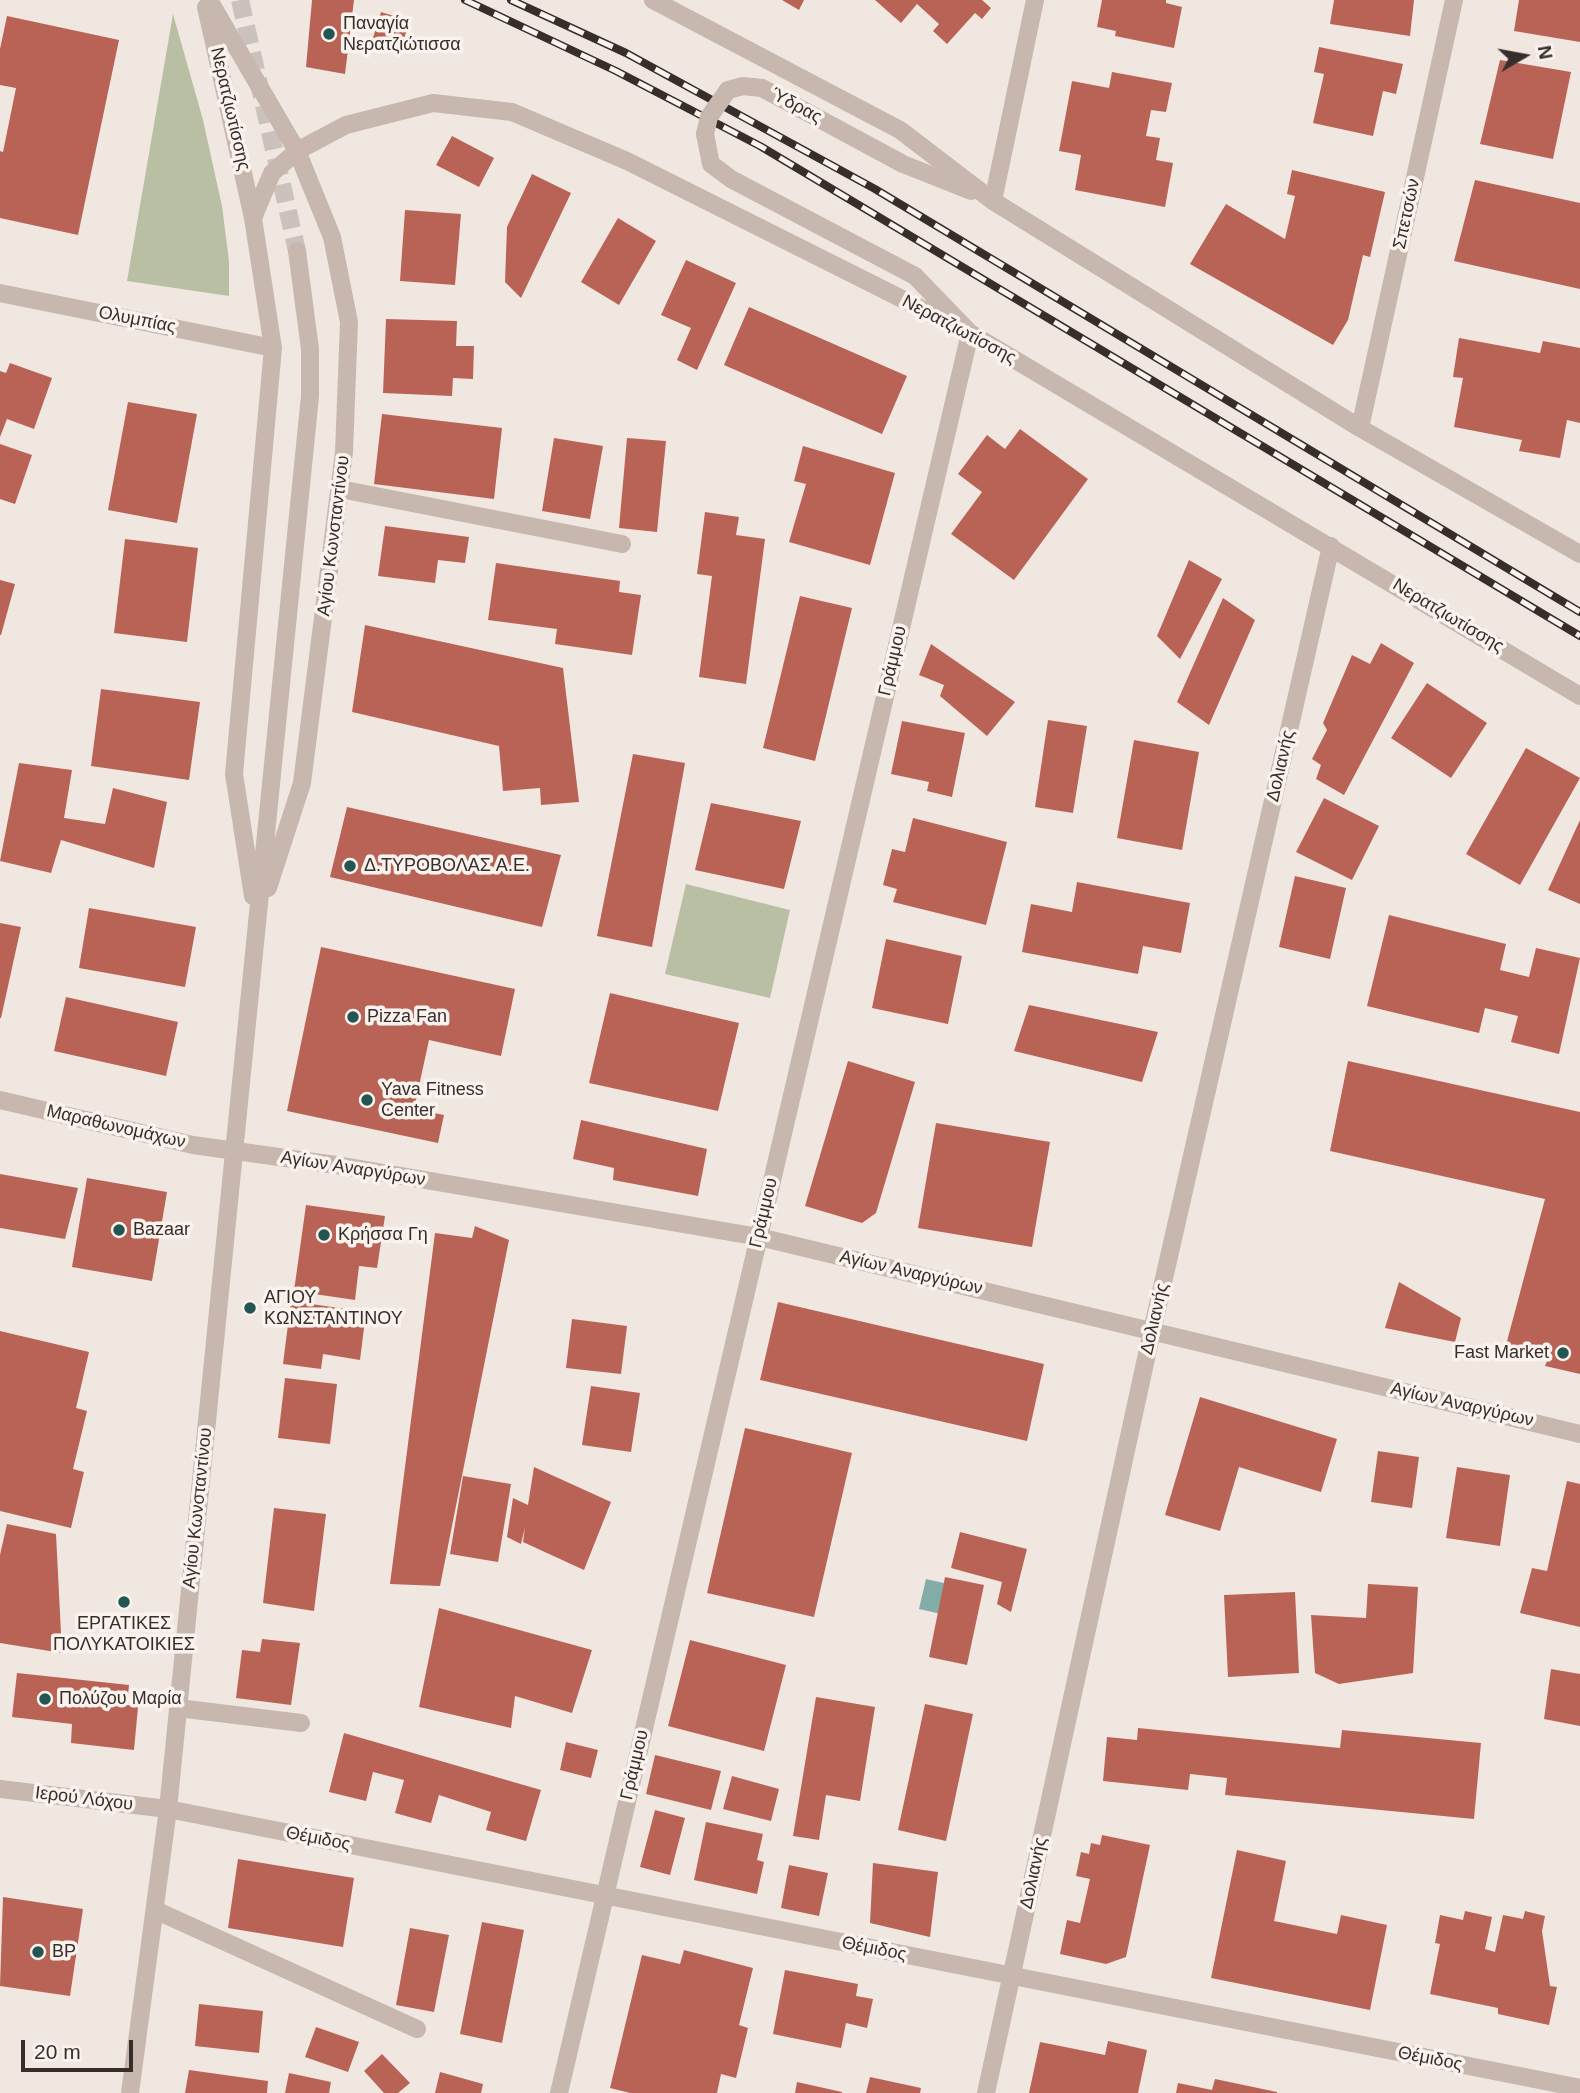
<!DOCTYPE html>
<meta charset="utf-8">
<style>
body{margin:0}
#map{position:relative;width:1580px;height:2093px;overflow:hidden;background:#f1e7e1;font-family:Helvetica,sans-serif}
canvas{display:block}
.north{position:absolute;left:1489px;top:21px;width:70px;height:70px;-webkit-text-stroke:5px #f9f2ed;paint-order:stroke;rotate:80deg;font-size:19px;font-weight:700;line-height:28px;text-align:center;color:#372e2b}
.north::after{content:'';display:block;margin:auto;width:24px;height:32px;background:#372e2b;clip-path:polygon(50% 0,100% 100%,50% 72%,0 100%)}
.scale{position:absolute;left:21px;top:2040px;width:112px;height:32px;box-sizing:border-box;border:4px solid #372e2b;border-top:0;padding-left:9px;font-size:21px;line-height:24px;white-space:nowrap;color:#372e2b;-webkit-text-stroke:5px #f9f2ed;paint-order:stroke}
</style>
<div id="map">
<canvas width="1580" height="2093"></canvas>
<div class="north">N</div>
<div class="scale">20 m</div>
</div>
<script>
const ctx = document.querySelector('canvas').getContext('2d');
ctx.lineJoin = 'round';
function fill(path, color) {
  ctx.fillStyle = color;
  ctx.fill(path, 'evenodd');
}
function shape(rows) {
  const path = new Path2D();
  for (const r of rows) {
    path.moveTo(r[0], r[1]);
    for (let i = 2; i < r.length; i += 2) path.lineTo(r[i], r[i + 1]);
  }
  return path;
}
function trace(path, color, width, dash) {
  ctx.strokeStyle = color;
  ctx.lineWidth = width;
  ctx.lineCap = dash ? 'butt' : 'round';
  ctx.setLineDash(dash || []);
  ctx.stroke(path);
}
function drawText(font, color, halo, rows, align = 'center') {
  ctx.font = font + ' Helvetica,sans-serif';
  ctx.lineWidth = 7;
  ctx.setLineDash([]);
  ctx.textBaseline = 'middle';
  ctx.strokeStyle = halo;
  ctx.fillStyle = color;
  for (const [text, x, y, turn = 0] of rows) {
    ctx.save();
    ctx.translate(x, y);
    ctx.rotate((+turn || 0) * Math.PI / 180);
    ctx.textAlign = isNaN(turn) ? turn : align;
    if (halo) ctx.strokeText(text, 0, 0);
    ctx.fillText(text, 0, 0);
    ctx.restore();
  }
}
fill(shape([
 [173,14,203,120,222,206,229,261,229,296,127,281],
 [686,884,790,910,770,998,665,974]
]), '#b8bfa2');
fill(shape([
 [926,1579,966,1588,959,1618,919,1609]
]), '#83aba8');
fill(shape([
 [312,0,354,0,345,74,306,67],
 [782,0,804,0,799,10],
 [875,0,982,0,991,8,982,19,975,13,947,44,933,31,939,24,917,4,901,23],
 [1102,0,1166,0,1166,3,1182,7,1174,48,1115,36,1116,31,1097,27],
 [1334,0,1414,0,1410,36,1330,24],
 [1519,0,1580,0,1580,42,1514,31],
 [381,12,410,21,401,47,373,38],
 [7,16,119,40,78,235,0,218,0,151,3,152,16,88,0,85,0,49],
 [1319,47,1403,64,1396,94,1383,91,1373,136,1313,123,1324,74,1314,72],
 [1500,60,1571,72,1553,159,1480,144],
 [1112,72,1172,83,1166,112,1151,110,1146,136,1160,138,1156,160,1173,163,1165,207,1075,190,1081,155,1059,151,1072,81,1109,88],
 [452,136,494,158,479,187,436,165],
 [1292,170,1385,192,1370,257,1363,255,1348,320,1333,345,1190,264,1226,204,1285,239,1295,196,1287,194],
 [532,174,571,193,521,298,505,282,507,227],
 [1475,180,1580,203,1580,289,1454,261],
 [405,210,461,214,455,285,400,281],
 [618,218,656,241,619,305,581,282],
 [686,260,736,283,697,370,677,360,691,328,661,315],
 [749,307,907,376,882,434,724,365],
 [386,319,457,321,456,346,474,346,473,379,453,378,452,396,383,393],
 [1459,338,1540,353,1543,341,1580,348,1580,423,1567,420,1560,458,1519,451,1522,440,1454,427,1463,378,1453,377],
 [10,363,52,378,34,429,7,419,0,437,0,371,6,373],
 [128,402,197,414,177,523,108,510],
 [382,414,502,428,494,499,374,484],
 [1020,429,1088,479,1014,580,951,534,982,492,958,474,987,435,1005,449],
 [554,438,603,446,590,519,542,511],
 [627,438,666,441,657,532,619,528],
 [0,444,32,455,15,504,0,499],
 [803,446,895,473,870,565,789,542,806,484,794,481],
 [705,512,739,517,736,535,765,539,746,684,699,677,712,576,697,574],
 [385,526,469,537,465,563,438,560,435,583,378,576],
 [125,539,198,548,187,642,114,633],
 [1189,560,1222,579,1180,659,1157,636],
 [496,563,620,581,619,592,641,595,632,655,555,644,557,629,488,620],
 [0,580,15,584,1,635,0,635],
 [800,596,852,608,815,761,763,748],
 [1223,598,1255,620,1209,725,1177,702],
 [365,625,563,668,579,802,541,805,540,788,503,791,499,746,352,712],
 [1381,643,1414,663,1344,795,1316,779,1321,765,1312,759,1327,730,1323,723,1352,655,1370,664],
 [931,644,1015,702,987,736,940,696,944,685,919,675],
 [1427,683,1487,723,1451,778,1391,738],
 [101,689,200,702,189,780,91,766],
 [1048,720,1087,726,1073,813,1035,807],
 [902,721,965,733,952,797,927,791,929,782,891,774],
 [1134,740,1199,752,1182,850,1117,838],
 [1526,748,1580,778,1520,885,1466,854],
 [633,754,685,763,652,947,597,936],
 [19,763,72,770,64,818,105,824,113,788,167,802,154,868,61,840,51,873,0,861],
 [1324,798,1379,826,1352,880,1296,852],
 [711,803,801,821,784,889,695,870],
 [347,807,561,855,542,927,330,877],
 [913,818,1007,842,986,925,893,902,897,889,883,885,892,849,905,852],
 [1580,820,1580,904,1548,890],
 [1295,876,1346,888,1330,959,1279,947],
 [1077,882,1190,903,1181,953,1143,946,1138,974,1022,952,1031,904,1072,912],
 [89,908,196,927,185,987,79,968],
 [1389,915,1506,944,1500,970,1529,977,1536,948,1580,958,1559,1054,1511,1042,1518,1016,1485,1008,1479,1033,1367,1006],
 [0,923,21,927,1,1018,0,1018],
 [886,939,962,956,948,1024,872,1008],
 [321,947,515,989,501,1056,429,1040,414,1109,444,1115,438,1143,287,1111],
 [610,993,739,1023,718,1111,589,1083],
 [66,997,178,1022,166,1076,54,1051],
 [1029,1005,1158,1032,1142,1082,1014,1051],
 [848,1061,915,1082,876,1213,862,1223,805,1206],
 [1348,1061,1580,1112,1580,1374,1545,1366,1550,1353,1506,1345,1545,1199,1330,1151],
 [581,1120,707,1149,698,1196,613,1180,614,1168,573,1159],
 [936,1123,1050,1142,1032,1247,918,1228],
 [0,1174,78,1188,65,1239,0,1228],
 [87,1178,167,1192,152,1281,72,1267],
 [306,1205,385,1216,377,1268,359,1266,355,1300,294,1291],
 [475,1226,509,1240,440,1586,390,1584,435,1233,472,1238],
 [1399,1282,1461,1318,1455,1342,1385,1328],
 [291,1301,366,1312,360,1360,323,1354,321,1369,283,1364],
 [778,1302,1044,1364,1027,1441,760,1380],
 [572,1319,627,1326,621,1374,566,1368],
 [0,1331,89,1352,76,1408,87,1411,73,1469,84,1472,71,1528,0,1511],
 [285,1378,337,1384,330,1444,278,1438],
 [591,1386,640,1393,631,1452,582,1445],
 [1200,1397,1337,1439,1321,1492,1239,1467,1220,1531,1165,1515],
 [745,1428,852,1453,814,1617,707,1593],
 [1378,1451,1419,1457,1412,1508,1371,1502],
 [534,1467,611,1502,584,1570,523,1542,525,1527,521,1544,507,1537,513,1498,528,1505],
 [1457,1467,1510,1475,1500,1546,1446,1538],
 [463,1476,511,1484,498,1562,450,1554],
 [1567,1481,1580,1484,1580,1627,1520,1613,1532,1568,1547,1571],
 [274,1508,326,1514,314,1611,263,1603],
 [7,1524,56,1534,62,1653,0,1643,0,1555],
 [960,1532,1027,1549,1011,1612,997,1604,1002,1582,951,1568],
 [945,1577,984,1585,967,1665,929,1657],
 [1368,1584,1418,1587,1413,1673,1339,1684,1315,1673,1311,1615,1366,1618],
 [1295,1592,1299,1673,1228,1677,1224,1595],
 [439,1608,592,1650,572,1713,515,1696,511,1728,419,1707],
 [262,1639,300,1643,291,1705,236,1698,242,1650,260,1652],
 [690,1640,786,1665,764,1751,668,1726],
 [1551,1669,1580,1674,1580,1726,1544,1719],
 [17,1673,129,1685,127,1705,138,1707,134,1750,71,1743,72,1724,12,1717],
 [816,1697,875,1707,860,1801,826,1795,819,1840,793,1836],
 [925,1704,973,1714,946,1841,898,1830],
 [1138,1728,1340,1748,1342,1730,1481,1743,1474,1819,1225,1795,1227,1778,1190,1774,1188,1790,1103,1781,1107,1737,1137,1740],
 [344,1733,541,1790,526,1841,486,1830,491,1812,439,1795,431,1823,395,1813,404,1780,373,1772,366,1801,329,1792],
 [566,1742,598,1750,591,1778,560,1770],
 [655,1755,721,1771,711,1810,646,1794],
 [732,1776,779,1789,771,1821,723,1809],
 [655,1810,685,1818,670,1875,640,1867],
 [706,1822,763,1834,757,1860,764,1862,757,1894,694,1880],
 [1102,1835,1150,1845,1126,1957,1106,1964,1060,1954,1067,1920,1080,1923,1090,1879,1076,1876,1081,1852,1089,1854,1091,1843,1100,1845],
 [1237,1850,1286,1861,1274,1921,1337,1934,1341,1915,1387,1925,1370,2010,1211,1978],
 [238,1859,354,1878,343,1947,228,1928],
 [873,1863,938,1872,930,1937,870,1923],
 [789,1865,828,1873,819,1916,781,1908],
 [3,1897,83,1909,70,1996,0,1986],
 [1465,1911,1492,1917,1485,1949,1495,1952,1503,1915,1523,1919,1525,1911,1545,1916,1542,1931,1550,1986,1557,1987,1549,2025,1498,2014,1498,2008,1430,1994,1440,1944,1435,1943,1440,1915,1463,1920],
 [482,1922,524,1930,502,2043,460,2034],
 [410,1928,449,1935,434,2012,396,2005],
 [684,1950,753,1968,739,2025,748,2028,736,2078,721,2074,717,2093,630,2093,610,2088,642,1955,680,1964],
 [785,1970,858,1984,856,1996,873,1999,867,2028,846,2023,841,2048,773,2034],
 [199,2004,263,2011,259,2053,195,2046],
 [316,2027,359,2042,348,2072,305,2057],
 [1108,2041,1147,2050,1138,2093,1029,2093,1040,2042,1105,2055],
 [382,2054,410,2083,398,2093,384,2093,364,2071],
 [189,2070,268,2081,267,2093,185,2093],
 [440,2072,483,2084,481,2093,435,2093],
 [289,2073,331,2082,329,2093,285,2093],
 [870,2077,921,2088,920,2093,866,2093],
 [1215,2079,1277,2092,1277,2093,1176,2093,1178,2083,1212,2090],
 [797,2082,842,2092,842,2093,795,2093]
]), '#b96357');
trace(shape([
 [240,0,297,251]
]), '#ccc2bd', 18, [18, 9]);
trace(shape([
 [209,0,297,151,332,237,349,322,344,452,302,783,268,888],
 [653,0,900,130,993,201,1360,428,1580,554],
 [206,7,253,218,273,348,234,774,253,896],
 [728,90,743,86,762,88,903,164,971,191],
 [993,201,1035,0],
 [253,218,272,173,297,151,346,125,433,103,512,112,627,161,970,333,1580,696],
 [0,293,273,348],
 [1360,428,1454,0],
 [340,489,622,544],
 [0,1100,193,1145,343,1166,759,1237,1580,1434],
 [178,1708,301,1723],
 [0,1789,168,1809,1580,2088],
 [155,1910,417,2029],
 [130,2093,168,1809,310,396,310,349,297,251],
 [559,2093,970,333,915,276,731,179,711,164,705,134],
 [986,2093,1152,1331,1331,546]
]), '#c8b7ae', 18);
const rail = shape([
 [465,0,616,71,760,146,1580,636],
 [511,0,626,53,875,189,1580,612]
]);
trace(rail, '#372e2b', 8);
trace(rail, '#f9f2ed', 5, [16]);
trace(shape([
 [705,134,709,117,728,90]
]), '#c8b7ae', 18);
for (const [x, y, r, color] of [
 [329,34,7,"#255552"],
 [350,866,7,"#255552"],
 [353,1017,7,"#255552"],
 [367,1100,7,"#255552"],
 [119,1230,7,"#255552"],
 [324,1235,7,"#255552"],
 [250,1308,7,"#255552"],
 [1563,1353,7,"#255552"],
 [124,1602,7,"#255552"],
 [45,1699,7,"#255552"],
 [38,1952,7,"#255552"]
]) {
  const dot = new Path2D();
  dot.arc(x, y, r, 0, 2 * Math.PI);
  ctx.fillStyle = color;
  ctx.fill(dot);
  trace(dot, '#f9f2ed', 2.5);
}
drawText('18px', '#372e2b', '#f9f2ed', [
 ["Παναγία",343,24],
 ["Νερατζιώτισσα",343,45],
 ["Δ.ΤΥΡΟΒΟΛΑΣ Α.Ε.",364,866],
 ["Pizza Fan",367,1017],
 ["Yava Fitness",381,1090],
 ["Center",381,1111],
 ["Bazaar",133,1230],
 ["Κρήσσα Γη",338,1235],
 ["ΑΓΙΟΥ",264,1298],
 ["ΚΩΝΣΤΑΝΤΙΝΟΥ",264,1319],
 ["Fast Market",1549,1353,"right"],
 ["ΕΡΓΑΤΙΚΕΣ",124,1624,"center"],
 ["ΠΟΛΥΚΑΤΟΙΚΙΕΣ",124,1645,"center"],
 ["Πολύζου Μαρία",59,1699],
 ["BP",52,1952]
], 'left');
drawText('18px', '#372e2b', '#f9f2ed', [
 ["Ύδρας",796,106,28],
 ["Νερατζιωτίσσης",230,109,77],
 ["Σπετσών",1407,214,-78],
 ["Ολυμπίας",137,320,11],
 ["Νερατζιωτίσσης",959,330,28],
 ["Αγίου Κωνσταντίνου",334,536,-83],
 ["Νερατζιωτίσσης",1448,616,31],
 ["Γράμμου",893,661,-77],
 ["Δολιανής",1281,766,-77],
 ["Μαραθωνομάχων",116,1127,13],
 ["Αγίων Αναργύρων",353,1169,9],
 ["Γράμμου",764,1213,-77],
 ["Αγίων Αναργύρων",911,1273,13],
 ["Δολιανής",1155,1319,-77],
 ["Αγίων Αναργύρων",1462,1405,13],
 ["Αγίου Κωνσταντίνου",198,1508,-84],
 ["Γράμμου",635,1765,-77],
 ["Ιερού Λόχου",84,1799,7],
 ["Θέμιδος",318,1839,11],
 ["Δολιανής",1034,1873,-78],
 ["Θέμιδος",874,1949,11],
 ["Θέμιδος",1430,2059,11]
]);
</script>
